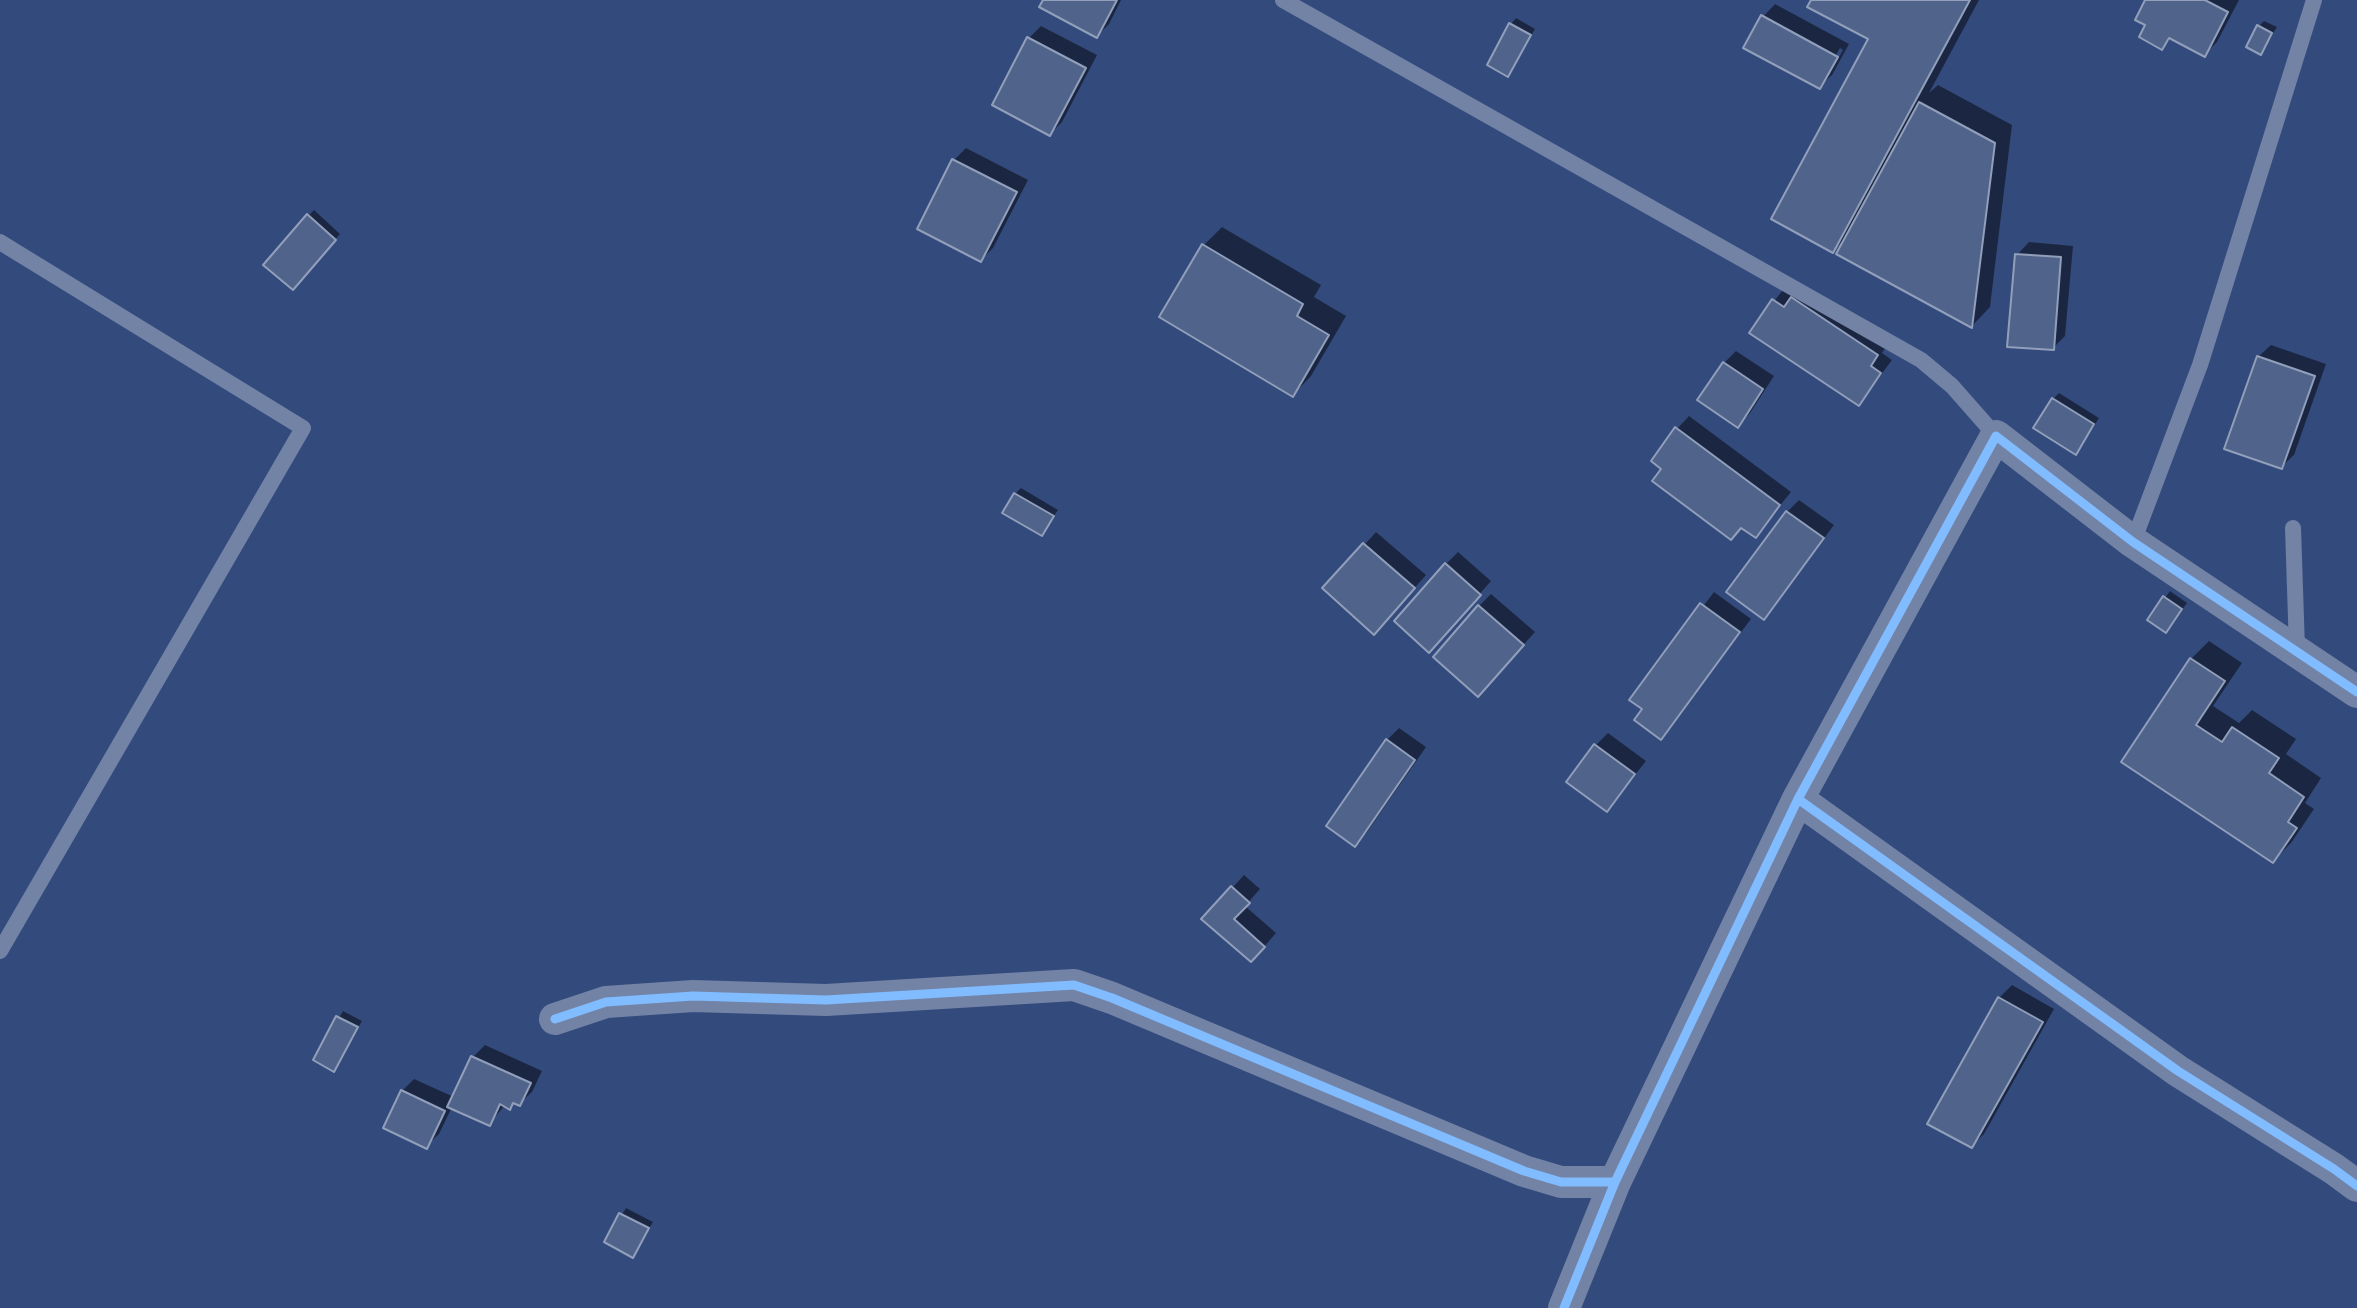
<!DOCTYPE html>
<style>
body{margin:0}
canvas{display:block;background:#334a7c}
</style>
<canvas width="2357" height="1308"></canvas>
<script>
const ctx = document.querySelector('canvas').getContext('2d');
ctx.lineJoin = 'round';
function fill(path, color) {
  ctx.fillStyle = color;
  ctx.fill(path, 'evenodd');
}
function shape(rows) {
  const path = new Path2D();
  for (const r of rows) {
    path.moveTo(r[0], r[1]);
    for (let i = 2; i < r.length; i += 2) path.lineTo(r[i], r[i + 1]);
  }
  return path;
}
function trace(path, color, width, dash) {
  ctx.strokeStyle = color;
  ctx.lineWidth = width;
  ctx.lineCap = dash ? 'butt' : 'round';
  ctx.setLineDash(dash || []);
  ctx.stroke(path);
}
fill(shape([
 [1045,0,1121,0,1109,24,1097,36],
 [1813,0,1979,0,1929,93,1938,85,2012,125,1990,307,1972,326,1846,237,1833,251,1870,38],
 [2147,0,2239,0,2217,42,2204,55,2172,37,2162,48],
 [1775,4,1849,44,1832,75,1819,87,1763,17],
 [1840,48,1843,50,1829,75,1825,75],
 [1516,18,1535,29,1508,75,1511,24],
 [2264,21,2277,27,2260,53,2259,26],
 [1041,26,1097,55,1062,122,1050,134,1029,38],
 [966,148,1028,180,993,248,981,260,954,160],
 [314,210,340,234,298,282,308,216],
 [1222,227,1321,285,1314,297,1346,316,1311,376,1293,395,1204,245],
 [2029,242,2073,246,2065,336,2053,348,2017,255],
 [1785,287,1889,342,1882,353,1892,360,1859,404,1751,332],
 [2271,345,2326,364,2294,455,2281,467,2258,357],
 [1736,351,1774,376,1750,413,1738,425,1724,363],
 [2059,393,2099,418,2076,453,2053,399],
 [1689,416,1791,492,1755,536,1743,527,1731,538,1677,429],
 [1021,488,1058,510,1041,534,1015,494],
 [1799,500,1834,525,1764,618,1787,512],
 [1376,532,1426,575,1386,620,1325,588],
 [1458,552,1491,581,1441,638,1446,564],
 [2170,591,2187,603,2166,631,2149,620],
 [1714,592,1751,619,1661,738,1644,708,1632,700],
 [1491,594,1535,632,1490,682,1479,606],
 [2209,641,2242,663,2213,706,2239,723,2252,710,2296,739,2286,754,2321,778,2305,803,2314,809,2291,843,2273,861,2124,762,2191,659],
 [1399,728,1426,747,1367,832,1355,844,1387,740],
 [1608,733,1646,761,1607,810,1596,745],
 [1244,875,1260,889,1245,906,1276,933,1263,948,1204,919],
 [2012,985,2054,1009,1984,1134,1971,1146,1929,1123,1999,998],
 [343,1011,362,1021,334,1069,315,1060],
 [485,1045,542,1071,532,1092,519,1104,515,1102,510,1107,505,1105,489,1124,452,1107,439,1134,426,1146,402,1091,414,1079,454,1097,473,1057],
 [626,1208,653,1222,633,1255,606,1241]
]), '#0007');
const building = shape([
 [1043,0,1117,0,1097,38,1039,7,1043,0],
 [1811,0,1970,0,1833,253,1771,219,1868,39,1807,7,1811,0],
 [2145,0,2205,0,2228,12,2205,57,2169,38,2162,50,2139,37,2145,25,2135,20,2145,0],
 [1761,15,1838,57,1820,89,1743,48,1761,15],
 [1509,23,1531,35,1508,77,1487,65,1509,23],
 [2257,25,2272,33,2261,55,2246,47,2257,25],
 [1027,37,1086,68,1050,136,992,105,1027,37],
 [1919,102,1995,143,1972,328,1836,254,1919,102],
 [952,159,1017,192,981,262,917,229,952,159],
 [307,214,336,240,293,290,263,265,307,214],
 [1202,244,1303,304,1297,316,1329,335,1293,397,1159,317,1202,244],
 [2015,254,2061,257,2054,350,2007,347,2015,254],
 [1791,297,1878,355,1871,366,1881,373,1859,406,1749,333,1772,299,1784,307,1791,297],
 [2257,356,2315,376,2282,469,2224,449,2257,356],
 [1723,362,1763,389,1738,428,1697,400,1723,362],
 [2052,398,2094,424,2076,455,2033,428,2052,398],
 [1675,427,1780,505,1756,538,1741,528,1731,540,1652,481,1661,469,1651,461,1675,427],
 [1014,493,1054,516,1042,536,1002,513,1014,493],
 [1786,511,1824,538,1764,620,1726,592,1786,511],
 [1363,543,1415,588,1374,635,1322,588,1363,543],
 [1445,563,1481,595,1429,653,1394,621,1445,563],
 [2163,596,2182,609,2166,633,2147,620,2163,596],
 [1700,603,1740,632,1661,740,1634,720,1642,709,1629,700,1700,603],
 [1478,605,1524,645,1478,697,1433,657,1478,605],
 [2190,658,2225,681,2196,725,2222,742,2232,727,2279,758,2269,773,2304,797,2288,822,2297,828,2273,863,2121,762,2190,658],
 [1386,739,1415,760,1355,847,1326,826,1386,739],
 [1594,744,1635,774,1607,812,1566,782,1594,744],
 [1231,886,1250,903,1234,919,1265,947,1251,962,1201,919,1231,886],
 [1998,997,2043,1022,1972,1148,1927,1124,1998,997],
 [336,1016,358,1027,334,1072,313,1060,336,1016],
 [471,1056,531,1083,520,1106,513,1103,510,1110,500,1104,490,1126,447,1107,471,1056],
 [401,1090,445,1111,427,1149,383,1128,401,1090],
 [619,1213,649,1228,633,1258,604,1242,619,1213]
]);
fill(building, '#50638a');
trace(building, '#929fbb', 2);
trace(shape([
 [1283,0,1921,360,1952,386,1996,436],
 [0,242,303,428,0,951],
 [2293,528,2297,649],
 [2133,542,2200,365,2314,0]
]), '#7383a6', 16);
trace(shape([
 [1798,799,2178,1071,2334,1169,2357,1186],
 [555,1019,606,1002,693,996,826,1000,1074,985,1112,998,1524,1171,1561,1182,1615,1182],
 [1564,1308,1615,1182,1798,799,1996,436,2133,542,2357,692]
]), '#7383a6', 32);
trace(shape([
 [1798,799,2178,1071,2334,1169,2357,1186],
 [555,1019,606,1002,693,996,826,1000,1074,985,1112,998,1524,1171,1561,1182,1615,1182],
 [1564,1308,1615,1182,1798,799,1996,436,2133,542,2357,692]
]), '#80bcff', 9);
</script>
